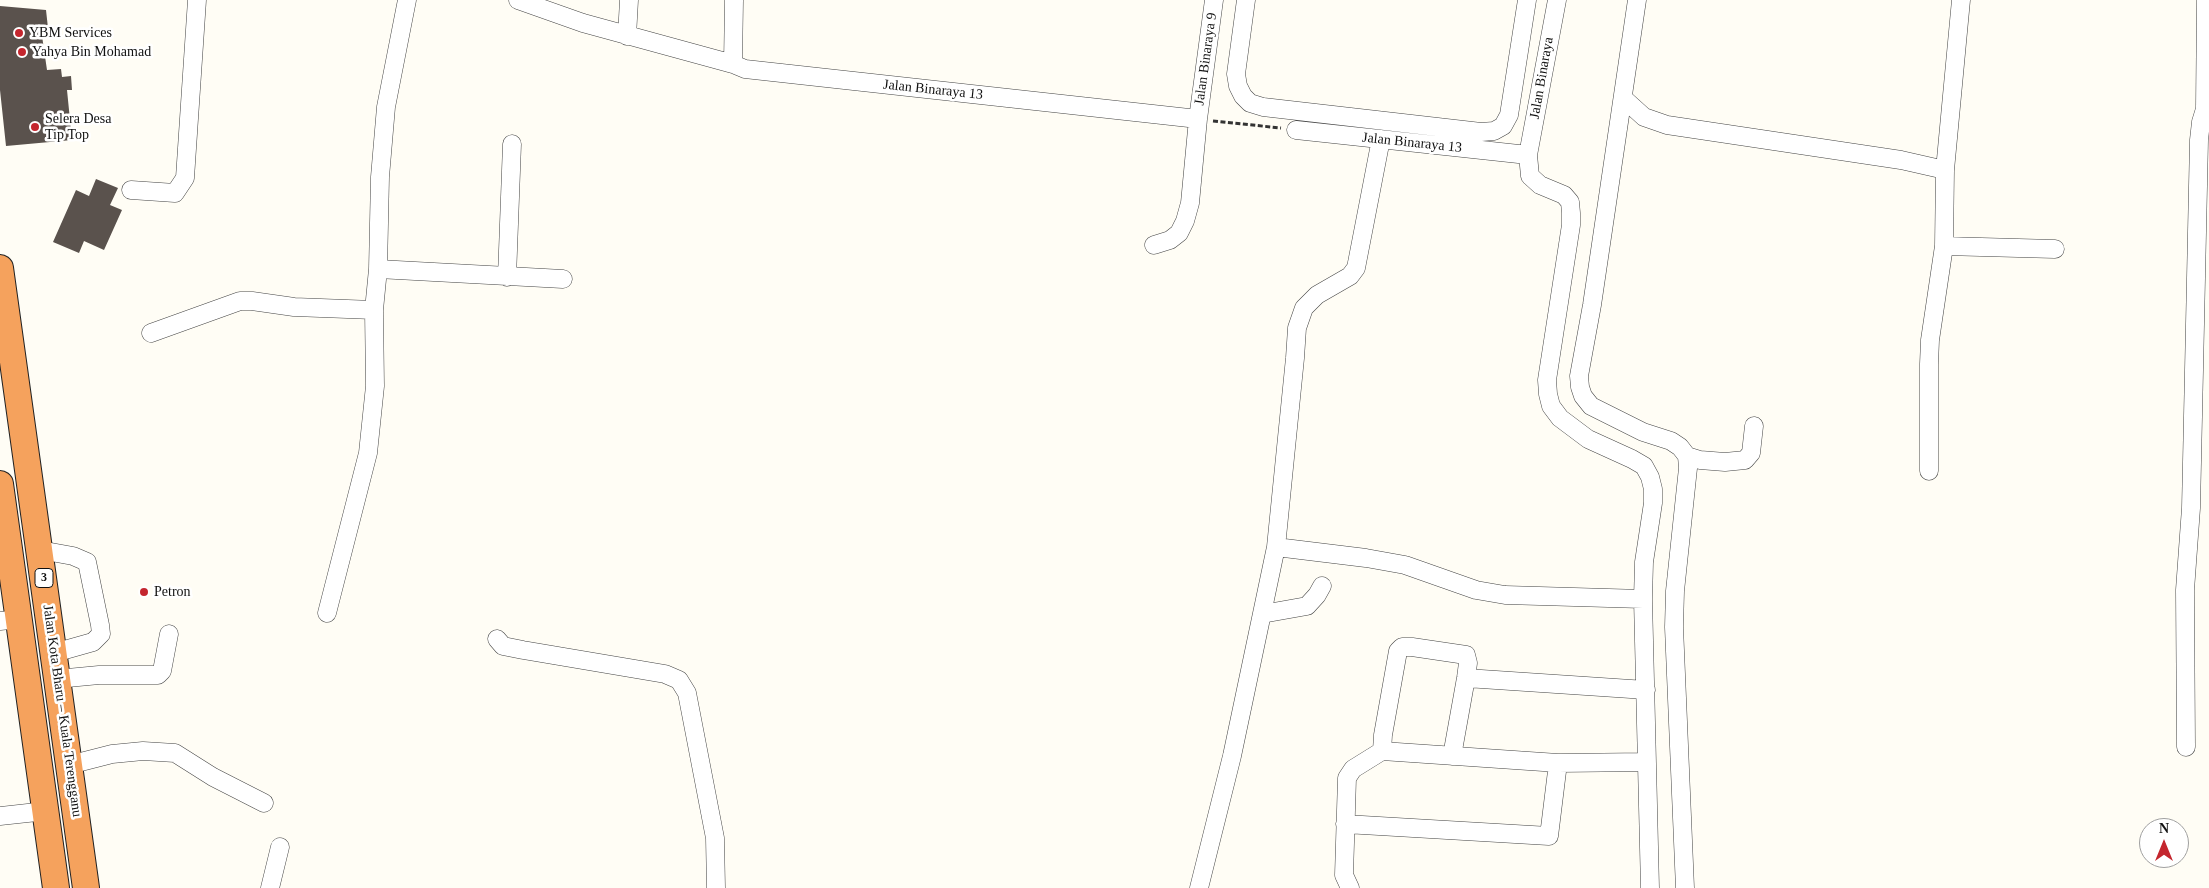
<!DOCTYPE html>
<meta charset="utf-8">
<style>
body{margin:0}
#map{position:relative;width:2209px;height:888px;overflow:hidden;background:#fffdf5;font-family:"Times New Roman",serif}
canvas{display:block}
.north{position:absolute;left:2139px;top:818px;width:50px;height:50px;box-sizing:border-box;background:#fff;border:1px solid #a0a0a0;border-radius:50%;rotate:0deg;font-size:14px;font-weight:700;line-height:20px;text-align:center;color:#111}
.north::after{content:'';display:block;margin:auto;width:18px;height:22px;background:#c4262e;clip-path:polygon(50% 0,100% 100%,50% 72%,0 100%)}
</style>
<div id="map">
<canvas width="2209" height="888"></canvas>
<div class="north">N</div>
</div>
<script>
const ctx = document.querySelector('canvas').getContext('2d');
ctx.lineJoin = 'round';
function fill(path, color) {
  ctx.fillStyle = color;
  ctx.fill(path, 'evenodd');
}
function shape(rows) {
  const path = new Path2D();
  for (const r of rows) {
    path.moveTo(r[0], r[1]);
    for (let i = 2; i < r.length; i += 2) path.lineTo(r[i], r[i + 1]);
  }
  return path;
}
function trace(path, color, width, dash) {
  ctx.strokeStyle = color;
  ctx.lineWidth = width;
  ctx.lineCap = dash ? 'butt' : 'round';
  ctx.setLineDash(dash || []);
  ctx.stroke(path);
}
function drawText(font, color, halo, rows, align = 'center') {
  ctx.font = font + ' "Times New Roman",serif';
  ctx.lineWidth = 5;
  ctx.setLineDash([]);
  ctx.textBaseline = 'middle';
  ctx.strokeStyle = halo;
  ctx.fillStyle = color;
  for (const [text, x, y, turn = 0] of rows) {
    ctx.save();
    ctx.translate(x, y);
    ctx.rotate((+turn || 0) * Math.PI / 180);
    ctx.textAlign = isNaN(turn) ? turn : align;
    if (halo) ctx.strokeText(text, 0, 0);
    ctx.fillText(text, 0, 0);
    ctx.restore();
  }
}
fill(shape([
 [0,6,46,10,48,28,41,29,47,70,61,69,62,77,71,76,72,90,67,90,72,140,6,146,0,90],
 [96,179,118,188,110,205,122,210,104,250,84,241,79,253,53,242,76,190,89,196]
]), '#5a524d');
const minor = shape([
 [407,0,386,107,380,177,378,269,563,279],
 [518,0,583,23,733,64],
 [734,0,733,64,745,69,1198,119],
 [1246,0,1236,74,1238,86,1243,96,1250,103,1263,107,1481,132,1494,131,1503,126,1509,115,1527,0],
 [1557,0,1528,155,1530,176,1540,185,1564,195,1570,202,1571,213,1571,225,1547,380,1548,394,1551,406,1560,418,1588,439,1632,459,1644,466,1650,477,1653,489,1653,503,1644,562,1643,599,1650,888],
 [1637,0,1592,305,1579,376,1580,387,1583,396,1591,406,1643,432,1671,441,1680,447,1687,456,1688,468,1675,591,1674,627,1685,888],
 [627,36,629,0],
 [1623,98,1644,117,1667,125,1901,160,1945,170,1944,246,1930,340,1929,364,1929,471],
 [1296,130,1528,155],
 [1945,170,1961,0],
 [131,190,175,193,185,178,197,0],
 [1154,245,1170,240,1179,233,1185,221,1190,203,1198,119,1214,0],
 [1944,246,2055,249],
 [507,277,512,144],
 [151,333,240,301,252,301,294,307,374,310,378,269],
 [1687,456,1700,460,1725,462,1745,460,1751,453,1754,426],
 [1276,547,1366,558,1405,565,1476,590,1505,595,1643,599],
 [40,550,73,556,87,562,100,625,101,634,93,642,54,653],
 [327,613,368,453,375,386,374,310],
 [1262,614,1307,606,1317,595,1322,586],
 [0,621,19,619],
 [497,639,503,646,523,650,665,674,679,680,687,693,715,838,716,888],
 [1466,678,1646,690],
 [57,679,99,675,158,675,162,671,169,634],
 [2186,747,2185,590,2191,508,2199,140,2201,122,2205,109,2206,0],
 [1382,751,1383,735,1398,651,1402,647,1412,647,1466,655,1468,663,1466,678,1452,756],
 [69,765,112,754,143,751,175,753,213,777,264,803],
 [0,816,46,811],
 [1345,824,1549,836,1558,763],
 [270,888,280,847],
 [1199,888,1232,756,1276,547,1295,358,1297,328,1304,308,1317,295,1350,276,1356,268,1381,139],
 [1350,888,1344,875,1347,778,1353,769,1382,751,1558,763,1647,762]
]);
const highway = shape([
 [0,268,86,888],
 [0,484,56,888]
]);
trace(minor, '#444', 19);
trace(highway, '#222', 28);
trace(shape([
 [1213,121,1281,128]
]), '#333', 3, [5, 2.5]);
trace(minor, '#fff', 18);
trace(highway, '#f5a25d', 26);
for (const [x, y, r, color] of [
 [19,33,5,"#c4262e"],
 [22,52,5,"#c4262e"],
 [35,127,5,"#c4262e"],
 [144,592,5,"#c4262e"]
]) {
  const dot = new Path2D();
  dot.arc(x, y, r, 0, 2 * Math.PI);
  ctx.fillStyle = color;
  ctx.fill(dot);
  trace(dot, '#fff', 2);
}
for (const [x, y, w] of [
 [44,578,18]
]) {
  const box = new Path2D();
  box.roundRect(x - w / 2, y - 9.5, w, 19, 4);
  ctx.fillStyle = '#fff';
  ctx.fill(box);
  trace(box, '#111', 1);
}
drawText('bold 12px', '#111', null, [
 ["3",44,578]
]);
drawText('14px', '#111', '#fff', [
 ["YBM Services",29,33],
 ["Yahya Bin Mohamad",32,52],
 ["Selera Desa",45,119],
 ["Tip Top",45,135],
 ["Petron",154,592]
], 'left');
drawText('14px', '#111', '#fff', [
 ["Jalan Binaraya 9",1206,59,-82],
 ["Jalan Binaraya",1542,78,-80],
 ["Jalan Binaraya 13",933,90,6],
 ["Jalan Binaraya 13",1412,143,6],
 ["Jalan Kota Bharu – Kuala Terengganu",62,711,82]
]);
</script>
